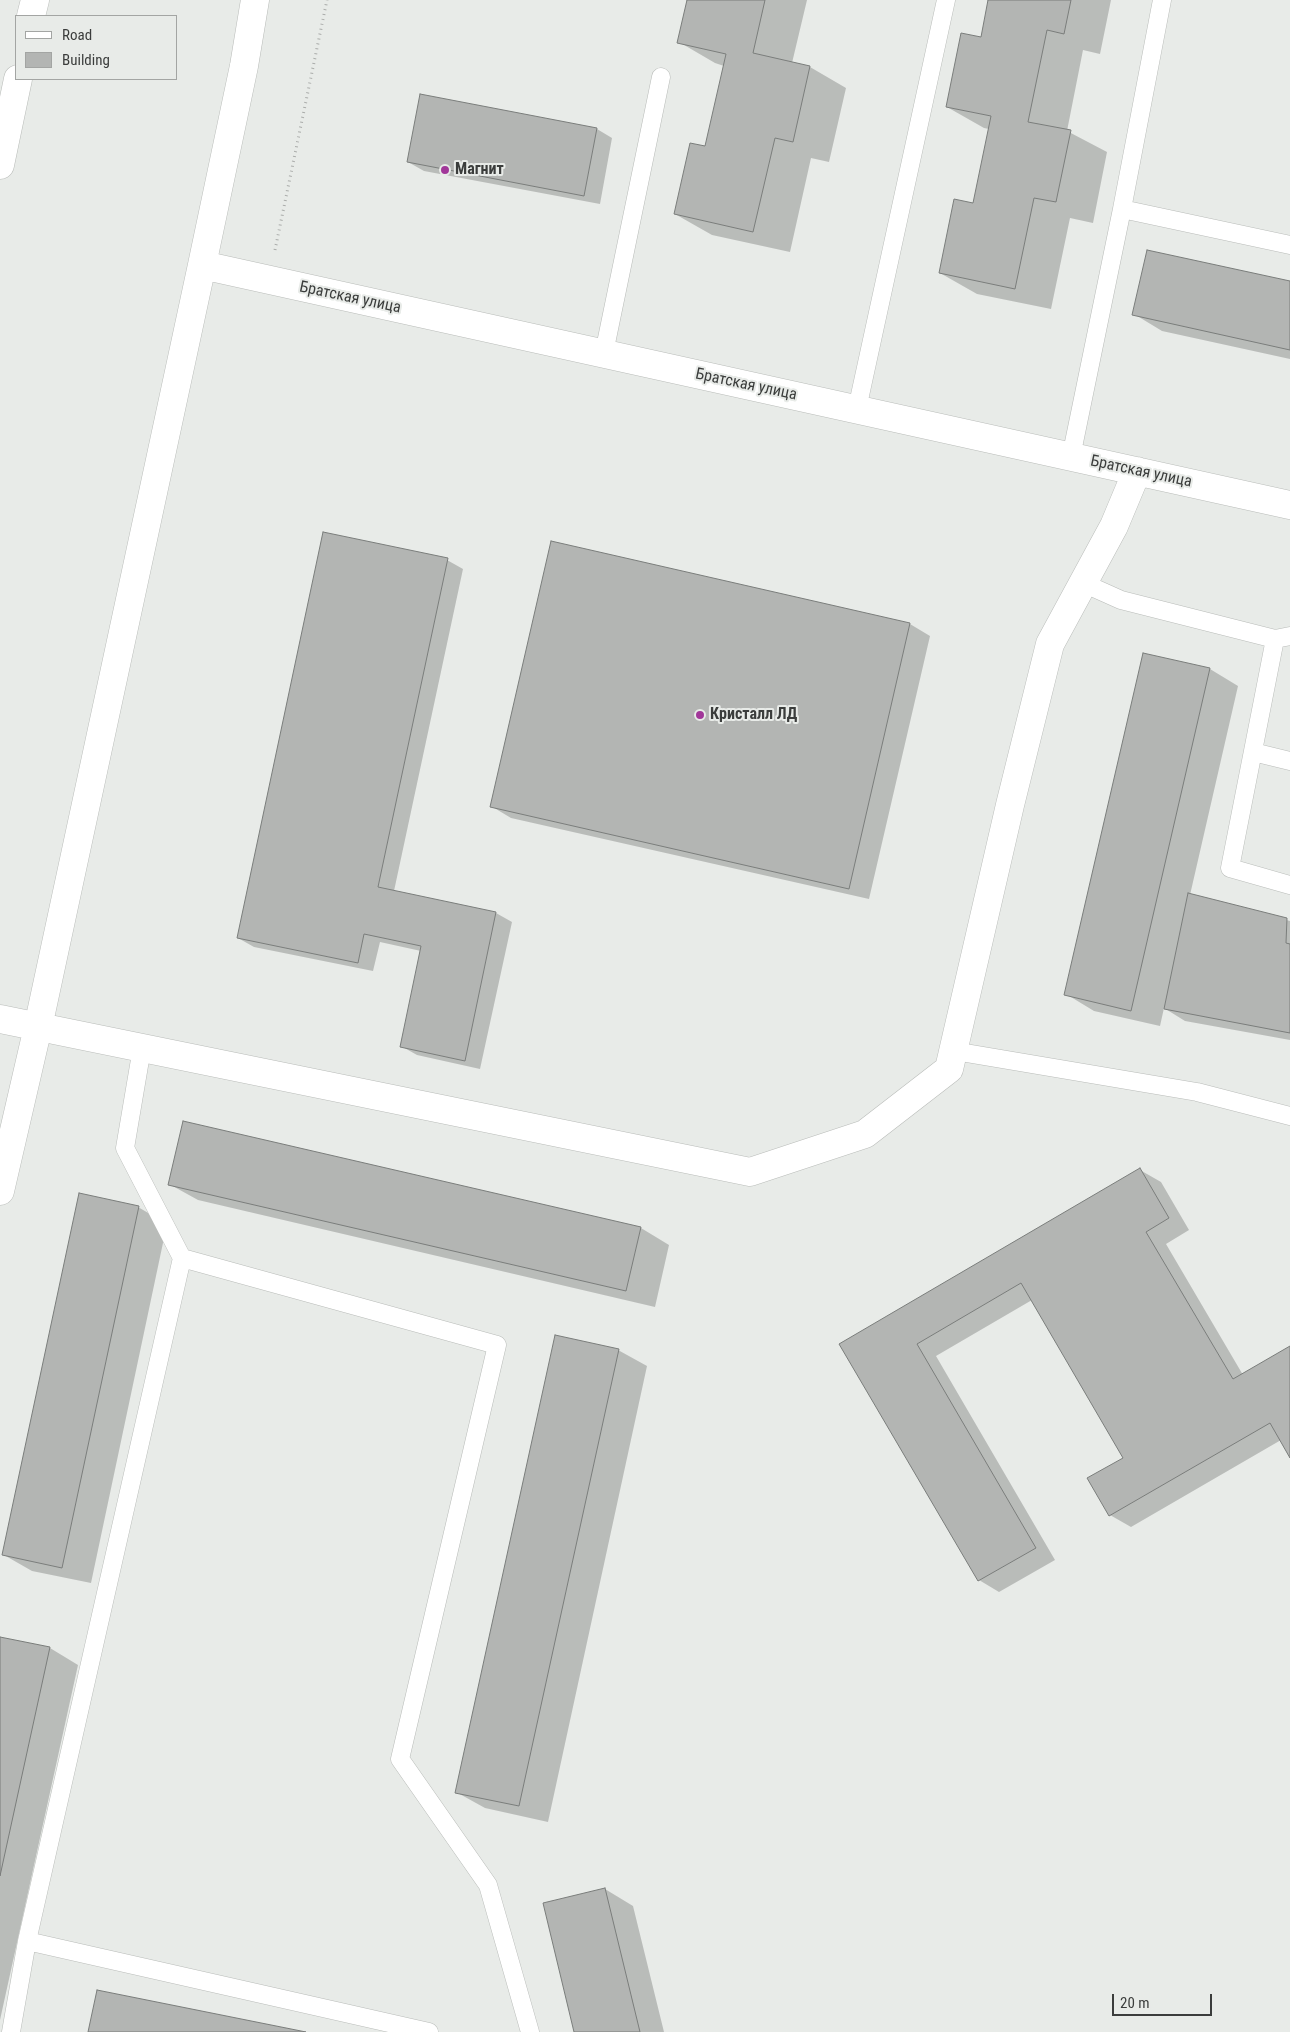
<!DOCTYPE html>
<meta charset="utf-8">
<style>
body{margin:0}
#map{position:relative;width:1290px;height:2032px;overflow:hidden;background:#e8ebe8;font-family:"Roboto Condensed",sans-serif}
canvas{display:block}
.legend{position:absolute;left:15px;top:15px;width:162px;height:65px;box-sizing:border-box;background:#e8ebe8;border:1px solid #a3a5a3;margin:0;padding:6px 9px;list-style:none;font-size:15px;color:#3b3d3c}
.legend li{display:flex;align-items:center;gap:10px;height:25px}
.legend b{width:25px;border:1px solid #a3a5a3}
.scale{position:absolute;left:1112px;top:1994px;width:100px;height:22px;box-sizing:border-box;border:2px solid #3b3d3c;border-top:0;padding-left:6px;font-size:15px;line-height:18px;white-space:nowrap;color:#3b3d3c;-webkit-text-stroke:4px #e8ebe8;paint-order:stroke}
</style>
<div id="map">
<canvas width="1290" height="2032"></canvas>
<ul class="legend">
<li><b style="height:6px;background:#fff"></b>Road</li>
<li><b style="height:14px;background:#b3b5b3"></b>Building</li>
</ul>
<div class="scale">20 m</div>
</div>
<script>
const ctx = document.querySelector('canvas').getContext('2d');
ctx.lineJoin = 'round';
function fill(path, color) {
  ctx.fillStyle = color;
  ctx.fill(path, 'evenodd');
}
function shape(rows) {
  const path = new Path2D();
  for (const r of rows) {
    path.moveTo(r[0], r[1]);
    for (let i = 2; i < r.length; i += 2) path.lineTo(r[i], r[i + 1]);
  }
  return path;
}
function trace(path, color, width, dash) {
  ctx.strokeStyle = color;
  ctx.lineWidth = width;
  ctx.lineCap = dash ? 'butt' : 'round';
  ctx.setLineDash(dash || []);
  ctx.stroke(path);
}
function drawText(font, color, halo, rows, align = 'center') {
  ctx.font = font + ' "Roboto Condensed",sans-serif';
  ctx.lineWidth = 4;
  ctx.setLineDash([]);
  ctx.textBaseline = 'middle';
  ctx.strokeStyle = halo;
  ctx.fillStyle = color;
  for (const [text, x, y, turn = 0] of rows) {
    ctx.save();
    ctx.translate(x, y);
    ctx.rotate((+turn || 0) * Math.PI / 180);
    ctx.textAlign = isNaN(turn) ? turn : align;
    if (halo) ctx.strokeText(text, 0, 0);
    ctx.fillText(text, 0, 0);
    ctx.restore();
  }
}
fill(shape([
 [688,0,807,0,792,63,810,67,846,88,829,162,811,158,790,252,712,235,675,214,706,147,724,66,715,63,679,42],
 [990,0,1111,0,1100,54,1083,50,1067,131,1107,152,1093,223,1070,218,1051,309,977,294,940,273,974,205,989,129,984,128,947,107,982,39],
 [421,95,597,129,612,138,600,204,424,171,408,162],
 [1290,283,1290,359,1162,331,1134,314],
 [552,543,910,624,930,636,869,899,511,818,491,806],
 [447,560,463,569,394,891,496,913,512,922,480,1069,417,1055,401,1046,421,951,380,942,373,971,254,947,238,938],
 [1144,655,1210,669,1238,686,1190,895,1290,921,1290,1040,1185,1021,1164,1008,1160,1026,1094,1011,1066,994],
 [184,1123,641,1228,669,1245,655,1307,198,1200,169,1184],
 [1140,1170,1161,1182,1189,1230,1166,1244,1243,1375,1290,1347,1290,1456,1281,1440,1131,1527,1110,1515,1125,1458,1032,1300,936,1356,1055,1560,999,1592,979,1580,841,1344],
 [138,1207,167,1224,91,1583,32,1571,4,1555],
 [618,1350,647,1366,548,1822,485,1808,456,1792],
 [0,1638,50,1648,78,1665,0,2020],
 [605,1889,633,1906,664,2032,576,2032]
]), '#0003');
const building = shape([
 [687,0,765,0,753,53,810,66,793,142,775,138,753,232,674,214,690,143,705,146,726,54,677,43,687,0],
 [988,0,1071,0,1064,34,1047,30,1028,122,1071,130,1056,202,1034,198,1015,289,939,273,954,199,973,203,991,116,946,107,961,33,981,37,988,0],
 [420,94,597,128,584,196,407,162,420,94],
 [1147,250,1290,281,1290,350,1132,315,1147,250],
 [323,532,448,558,378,887,496,912,465,1061,400,1047,421,946,364,934,358,963,237,938,323,532],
 [551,541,910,623,849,889,490,807,551,541],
 [1143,653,1210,668,1131,1011,1064,995,1143,653],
 [1188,893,1287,918,1286,943,1290,944,1290,1033,1164,1009,1188,893],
 [183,1121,641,1227,626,1291,168,1185,183,1121],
 [1140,1168,1169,1218,1146,1232,1233,1379,1290,1346,1290,1458,1270,1423,1109,1516,1087,1478,1123,1458,1021,1283,917,1344,1036,1548,978,1581,839,1344,1140,1168],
 [79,1193,139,1206,62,1568,2,1555,79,1193],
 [555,1335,619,1349,519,1806,455,1793,555,1335],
 [0,1637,50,1647,0,1876,0,1637],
 [605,1888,640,2032,574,2032,543,1903,605,1888],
 [97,1990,306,2032,88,2032,97,1990]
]);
fill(building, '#b3b5b3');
trace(building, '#7a7d7b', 1);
const lane = shape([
 [1122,209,1162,0],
 [604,353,661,77],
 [857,409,946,0],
 [1071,457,1122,209,1290,245],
 [1083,583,1121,600,1275,639,1290,636],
 [1275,639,1230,868,1290,885],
 [1253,752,1290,761],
 [142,1048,125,1148,182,1258,497,1345,400,1759,488,1885,530,2032],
 [954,1051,1197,1092,1290,1116],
 [182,1258,27,1941,429,2032],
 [11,2032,27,1941]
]);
const street = shape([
 [202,265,1290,505],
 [0,1019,750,1172,865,1134,949,1069,1010,805,1050,644,1114,526,1137,471],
 [0,1191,38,1027,202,265,244,66,255,0]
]);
const secondary = shape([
 [31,16,35,0],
 [0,165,18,79]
]);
trace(lane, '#b9bcb9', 19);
trace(street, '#b9bcb9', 29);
trace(secondary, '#b9bcb9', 29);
trace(shape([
 [275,250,327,0]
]), '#abadab', 3, [1, 4]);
trace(lane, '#fff', 18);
trace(street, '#fff', 28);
trace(secondary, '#fff', 28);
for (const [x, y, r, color] of [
 [445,170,5,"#a13799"],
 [700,715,5,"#a13799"]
]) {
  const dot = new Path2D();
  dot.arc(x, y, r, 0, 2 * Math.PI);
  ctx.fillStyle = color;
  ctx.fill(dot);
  trace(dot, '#e8ebe8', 2);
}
drawText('bold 16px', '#3b3d3c', '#e8ebe8', [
 ["Магнит",455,170],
 ["Кристалл ЛД",710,715]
], 'left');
drawText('16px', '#3b3d3c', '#e8ebe8', [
 ["Братская улица",350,298,12],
 ["Братская улица",746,385,12],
 ["Братская улица",1141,472,12]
]);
</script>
